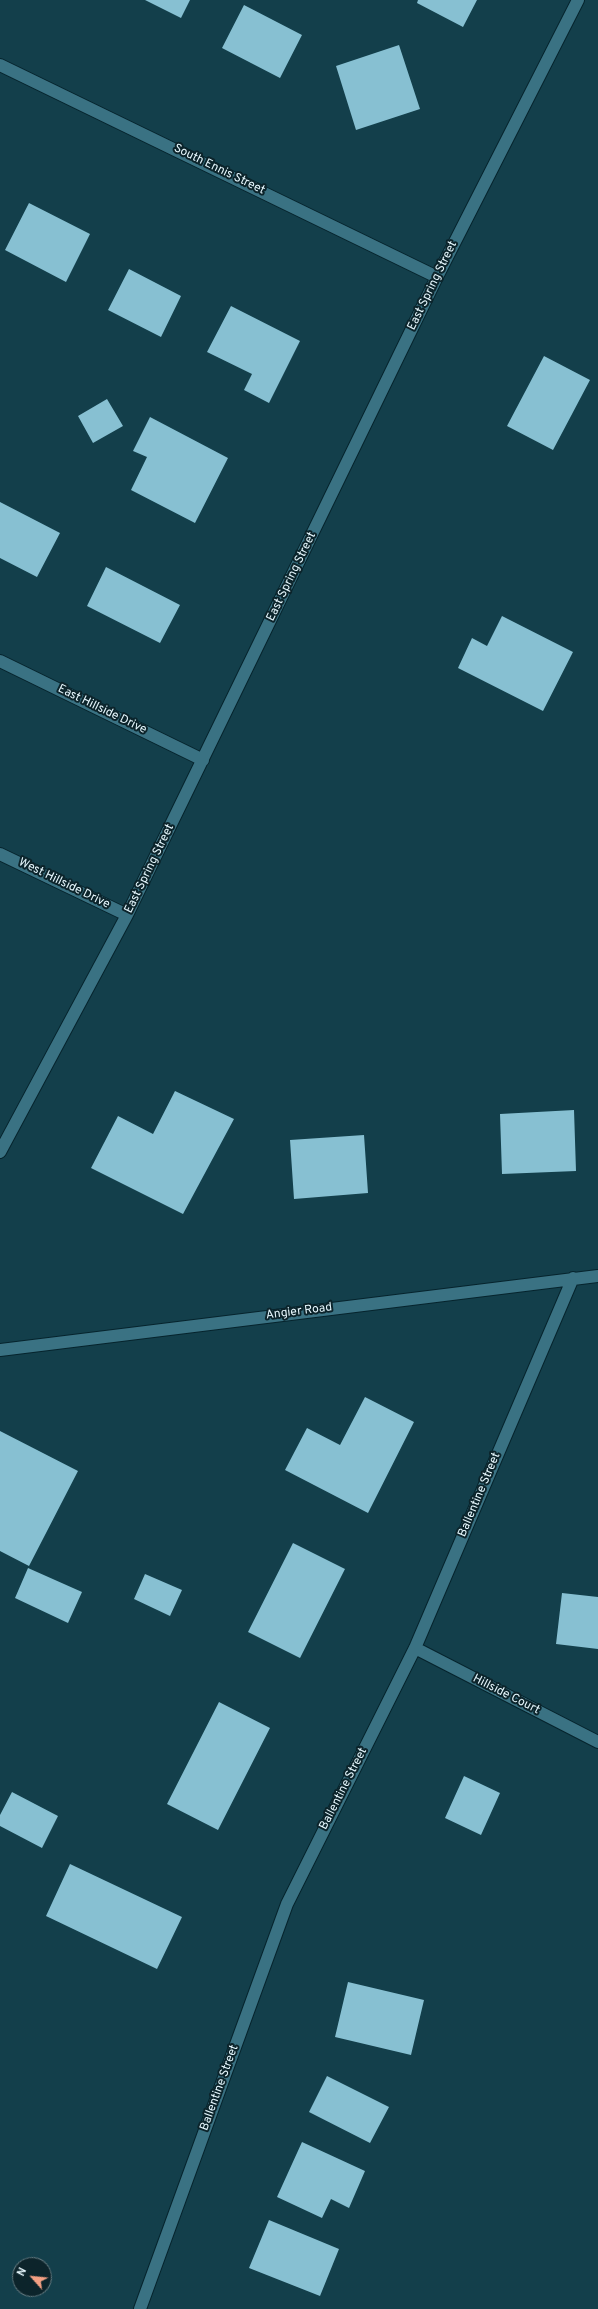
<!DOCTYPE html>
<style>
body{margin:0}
#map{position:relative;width:598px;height:2309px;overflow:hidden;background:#133f4b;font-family:Overpass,sans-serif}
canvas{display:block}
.north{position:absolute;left:12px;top:2257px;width:40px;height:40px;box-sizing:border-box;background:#0c242b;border:1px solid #64797f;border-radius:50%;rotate:297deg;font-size:11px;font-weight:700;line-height:16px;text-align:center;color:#e7f8fe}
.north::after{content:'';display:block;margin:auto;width:14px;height:18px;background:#f39f83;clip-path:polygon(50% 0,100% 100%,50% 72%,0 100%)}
</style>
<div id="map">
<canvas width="598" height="2309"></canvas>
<div class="north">N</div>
</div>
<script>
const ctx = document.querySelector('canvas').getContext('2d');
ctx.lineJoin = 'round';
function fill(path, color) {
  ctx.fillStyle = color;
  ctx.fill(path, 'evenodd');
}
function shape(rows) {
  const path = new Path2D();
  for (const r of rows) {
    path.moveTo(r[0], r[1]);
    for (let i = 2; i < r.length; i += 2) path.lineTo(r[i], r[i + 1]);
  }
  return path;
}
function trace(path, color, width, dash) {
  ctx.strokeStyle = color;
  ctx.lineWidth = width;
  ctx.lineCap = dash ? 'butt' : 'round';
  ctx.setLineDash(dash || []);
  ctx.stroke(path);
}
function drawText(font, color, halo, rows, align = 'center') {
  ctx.font = font + ' Overpass,sans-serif';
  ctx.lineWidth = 4;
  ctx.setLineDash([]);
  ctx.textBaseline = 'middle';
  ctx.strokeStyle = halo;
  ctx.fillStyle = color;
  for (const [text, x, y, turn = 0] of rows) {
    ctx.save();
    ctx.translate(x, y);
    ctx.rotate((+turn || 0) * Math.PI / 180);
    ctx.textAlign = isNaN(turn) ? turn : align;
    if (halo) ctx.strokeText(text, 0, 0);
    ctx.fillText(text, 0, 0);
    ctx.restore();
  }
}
fill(shape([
 [145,0,190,0,181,18],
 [418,0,477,0,463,27,417,3],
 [244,5,302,35,280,78,222,48],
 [399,45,420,109,356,130,336,66],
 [29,203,90,234,66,282,5,250],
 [129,269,181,296,161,337,108,310],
 [231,306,300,341,269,403,244,390,252,374,207,352],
 [544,356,590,380,553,450,507,426],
 [107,399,123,426,93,443,78,416],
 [150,417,228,458,195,523,131,490,147,457,133,451],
 [0,502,60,533,37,577,0,558],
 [106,567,180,605,160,643,87,606],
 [502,616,573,652,543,711,458,668,472,638,487,646],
 [175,1091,234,1119,183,1214,91,1168,118,1116,153,1134],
 [574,1110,576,1171,502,1174,500,1114],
 [364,1135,368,1193,294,1199,290,1140],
 [365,1397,414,1422,368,1513,285,1470,307,1428,340,1445],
 [0,1431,78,1471,29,1566,0,1551],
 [293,1543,345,1569,300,1658,248,1632],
 [28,1568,82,1592,68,1623,15,1598],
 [145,1574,182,1590,170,1616,134,1599],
 [562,1593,598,1597,598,1649,556,1644],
 [219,1702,270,1728,218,1830,167,1804],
 [464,1776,500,1793,481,1835,445,1818],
 [12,1792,58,1816,42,1848,0,1826,0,1815],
 [70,1864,182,1917,157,1969,46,1916],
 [348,1982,424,2000,411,2055,335,2037],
 [327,2076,389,2107,370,2143,309,2112],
 [302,2142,365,2171,349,2208,331,2199,322,2218,277,2197],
 [269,2220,339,2249,320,2296,249,2268]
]), '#87c0d2');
const minor = shape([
 [0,65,437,277],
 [0,661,203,760],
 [0,854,127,915],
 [0,1152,127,915,437,277,578,0],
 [0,1350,598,1276],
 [415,1648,598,1742],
 [140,2309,287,1904,415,1648,573,1278]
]);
trace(minor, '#06242d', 14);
trace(minor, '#3a7283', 12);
drawText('12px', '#e7f8fe', '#0c242b', [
 ["South Ennis Street",219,170,26],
 ["East Spring Street",433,286,-64],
 ["East Spring Street",292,577,-64],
 ["East Hillside Drive",102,710,26],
 ["East Spring Street",150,869,-64],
 ["West Hillside Drive",64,884,26],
 ["Angier Road",299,1312,-7],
 ["Ballentine Street",480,1495,-67],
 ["Hillside Court",506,1695,27],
 ["Ballentine Street",344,1789,-63],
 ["Ballentine Street",220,2088,-70]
]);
</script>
